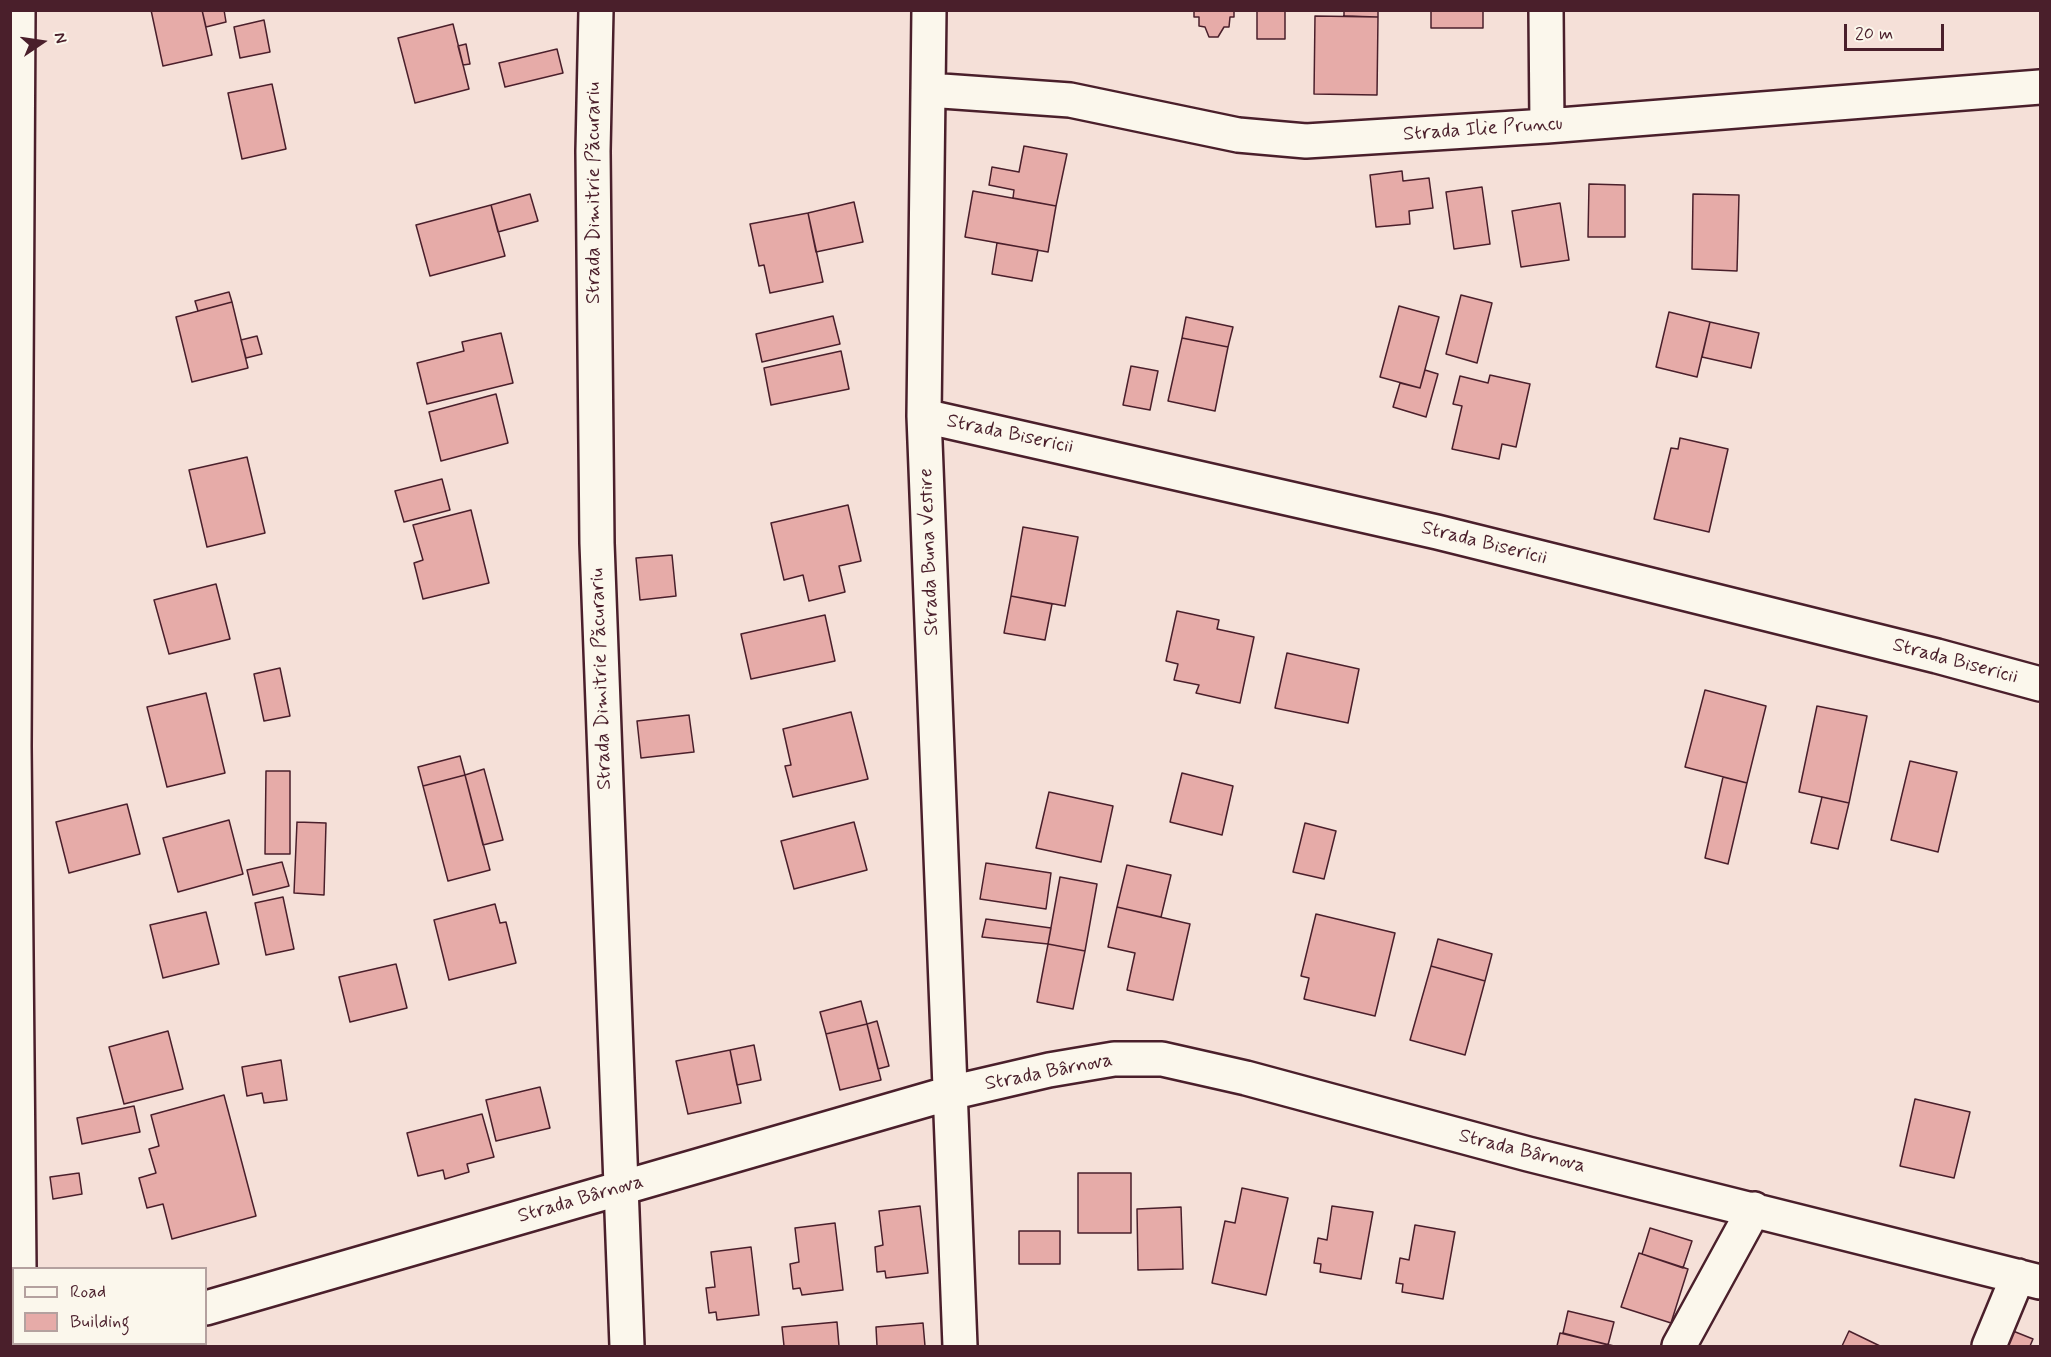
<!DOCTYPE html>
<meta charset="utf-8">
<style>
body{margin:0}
#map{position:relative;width:2051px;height:1357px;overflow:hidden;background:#f5e0d8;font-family:Mynerve,sans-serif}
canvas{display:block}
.frame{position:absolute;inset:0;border:12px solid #4a1f2b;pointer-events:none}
.legend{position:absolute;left:12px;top:1267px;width:195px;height:78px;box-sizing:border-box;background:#fbf7ec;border:2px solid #b4a19f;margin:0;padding:8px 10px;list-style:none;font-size:18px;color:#4a1f2b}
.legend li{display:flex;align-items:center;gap:12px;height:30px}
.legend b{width:30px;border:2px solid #b4a19f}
.north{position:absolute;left:12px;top:12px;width:60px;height:60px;-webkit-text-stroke:4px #fbf7ec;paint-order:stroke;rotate:77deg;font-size:16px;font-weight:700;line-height:24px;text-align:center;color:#4a1f2b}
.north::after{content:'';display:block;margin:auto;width:21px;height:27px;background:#4a1f2b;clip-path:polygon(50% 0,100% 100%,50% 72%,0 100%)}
.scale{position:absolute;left:1844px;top:24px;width:100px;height:27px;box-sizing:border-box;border:3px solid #4a1f2b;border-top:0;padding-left:8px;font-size:18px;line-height:21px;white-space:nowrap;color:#4a1f2b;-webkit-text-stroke:4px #fbf7ec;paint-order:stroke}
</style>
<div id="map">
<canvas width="2051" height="1357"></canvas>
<div class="frame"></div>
<ul class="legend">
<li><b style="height:8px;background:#fbf7ec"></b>Road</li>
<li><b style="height:16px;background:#e6aba8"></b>Building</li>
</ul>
<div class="north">N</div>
<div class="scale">20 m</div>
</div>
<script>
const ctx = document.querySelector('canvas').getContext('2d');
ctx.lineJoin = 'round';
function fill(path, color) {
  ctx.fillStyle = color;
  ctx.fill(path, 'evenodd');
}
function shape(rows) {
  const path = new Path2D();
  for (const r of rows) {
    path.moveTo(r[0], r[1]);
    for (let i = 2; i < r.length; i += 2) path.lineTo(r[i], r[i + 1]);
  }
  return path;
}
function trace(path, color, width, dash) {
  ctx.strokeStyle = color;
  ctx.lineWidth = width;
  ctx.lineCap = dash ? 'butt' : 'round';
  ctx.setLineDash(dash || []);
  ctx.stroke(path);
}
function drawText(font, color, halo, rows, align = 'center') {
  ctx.font = font + ' Mynerve,sans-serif';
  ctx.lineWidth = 5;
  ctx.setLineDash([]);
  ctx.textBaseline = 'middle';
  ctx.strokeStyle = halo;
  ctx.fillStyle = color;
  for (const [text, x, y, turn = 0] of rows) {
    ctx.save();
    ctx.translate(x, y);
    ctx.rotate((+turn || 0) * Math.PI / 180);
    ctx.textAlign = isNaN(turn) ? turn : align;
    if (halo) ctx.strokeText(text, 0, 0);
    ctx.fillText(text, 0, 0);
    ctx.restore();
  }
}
const building = shape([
 [151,10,202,10,212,55,163,66,151,10],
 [202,10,224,10,226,22,206,27,202,10],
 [1194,10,1234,10,1234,17,1230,17,1229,27,1224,27,1218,37,1209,37,1205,27,1199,26,1199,17,1194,17,1194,10],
 [1257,10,1285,10,1285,39,1257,39,1257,10],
 [1344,10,1378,10,1378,17,1344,16,1344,10],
 [1431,10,1483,10,1483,28,1431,28,1431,10],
 [1315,16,1378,17,1377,95,1314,94,1315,16],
 [264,20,270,52,240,58,234,27,264,20],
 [453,24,469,89,415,103,398,38,453,24],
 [466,44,470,64,463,65,458,46,466,44],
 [557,49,563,73,505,87,499,63,557,49],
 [272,84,286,149,242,159,228,93,272,84],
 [1024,146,1067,154,1056,206,1013,198,1014,190,989,185,992,167,1019,172,1024,146],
 [1402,171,1403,181,1429,178,1433,208,1409,211,1410,224,1376,227,1370,175,1402,171],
 [1589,184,1625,185,1625,237,1588,237,1589,184],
 [1482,187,1490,244,1454,249,1446,192,1482,187],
 [973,191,1056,206,1048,252,965,237,973,191],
 [530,194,538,221,498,232,491,205,530,194],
 [1693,194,1739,195,1737,271,1692,269,1693,194],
 [854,202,863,242,816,252,808,213,854,202],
 [1560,203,1569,260,1521,267,1512,211,1560,203],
 [491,205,505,256,430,276,416,225,491,205],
 [808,213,823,282,770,293,764,265,759,266,750,224,808,213],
 [997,243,1038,250,1032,281,992,274,997,243],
 [229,292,232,302,198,311,195,301,229,292],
 [1461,295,1492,303,1477,363,1446,354,1461,295],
 [232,302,248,368,192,382,176,317,232,302],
 [1399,306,1439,317,1420,388,1380,377,1399,306],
 [1669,312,1710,322,1697,377,1656,367,1669,312],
 [833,316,840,344,762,362,756,334,833,316],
 [1186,317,1233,327,1228,347,1182,338,1186,317],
 [1710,322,1759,333,1751,368,1702,357,1710,322],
 [501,333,513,383,427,404,417,363,464,351,462,342,501,333],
 [257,336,262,354,246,358,241,340,257,336],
 [1182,338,1228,347,1215,411,1168,401,1182,338],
 [841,351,849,389,771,405,764,368,841,351],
 [1131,366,1158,371,1150,410,1123,405,1131,366],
 [1425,370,1438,374,1426,417,1393,407,1400,383,1420,388,1425,370],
 [1490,375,1530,384,1516,447,1502,444,1499,459,1452,449,1462,406,1453,404,1460,376,1488,383,1490,375],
 [496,394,508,443,441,461,429,412,496,394],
 [1680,438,1728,449,1709,532,1654,519,1671,448,1678,449,1680,438],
 [247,457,265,533,207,547,189,470,247,457],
 [442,479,450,510,404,522,395,491,442,479],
 [848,505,861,561,839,566,845,592,809,601,803,575,784,580,771,523,848,505],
 [471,510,489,583,423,599,414,563,423,560,413,525,471,510],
 [1023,527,1078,537,1065,606,1011,596,1023,527],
 [672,555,676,596,640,600,636,558,672,555],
 [216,584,230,639,169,654,154,600,216,584],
 [1011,596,1052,604,1045,640,1004,633,1011,596],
 [1177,611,1219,620,1217,629,1254,637,1240,703,1196,693,1199,685,1174,680,1178,664,1166,661,1177,611],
 [825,615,835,661,751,679,741,634,825,615],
 [1287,653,1359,669,1348,723,1275,708,1287,653],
 [280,668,290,716,264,721,254,674,280,668],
 [1705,690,1766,706,1747,783,1685,767,1705,690],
 [206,693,225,773,167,787,147,707,206,693],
 [1817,706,1867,716,1849,803,1799,792,1817,706],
 [851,712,868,779,793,797,785,766,791,765,783,729,851,712],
 [689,715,694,752,641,758,637,721,689,715],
 [460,756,465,775,423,786,418,767,460,756],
 [1910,761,1957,772,1938,852,1891,840,1910,761],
 [484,769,503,840,483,845,465,775,484,769],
 [266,771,290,771,290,854,265,854,266,771],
 [1182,773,1233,786,1222,835,1170,822,1182,773],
 [465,775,490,870,448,881,423,786,465,775],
 [1723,777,1747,783,1728,864,1705,858,1723,777],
 [1049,792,1113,806,1101,862,1036,848,1049,792],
 [1822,797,1849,803,1838,849,1811,843,1822,797],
 [127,804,140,854,69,873,56,822,127,804],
 [229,820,243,874,178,892,163,838,229,820],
 [297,822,326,823,324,895,294,893,297,822],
 [854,822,867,870,794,889,781,841,854,822],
 [1305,823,1336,831,1324,879,1293,872,1305,823],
 [282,862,289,886,253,895,247,870,282,862],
 [986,863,1051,873,1046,909,980,899,986,863],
 [1127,865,1171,875,1161,917,1117,907,1127,865],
 [1060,877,1097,884,1085,951,1048,944,1060,877],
 [283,897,294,949,266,955,255,903,283,897],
 [495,904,500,923,506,922,516,963,449,980,434,920,495,904],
 [1117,907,1190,924,1173,1000,1127,990,1135,953,1108,947,1117,907],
 [206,912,219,964,163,978,150,925,206,912],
 [1316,914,1395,933,1375,1016,1304,999,1309,978,1301,976,1316,914],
 [986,919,1051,928,1048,944,982,937,986,919],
 [1438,939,1492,954,1485,981,1431,966,1438,939],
 [1048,944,1085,951,1073,1009,1037,1002,1048,944],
 [396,964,407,1008,350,1022,339,977,396,964],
 [1431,966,1485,981,1465,1055,1410,1040,1431,966],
 [861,1001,867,1024,826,1034,820,1012,861,1001],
 [877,1021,889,1066,878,1069,867,1024,877,1021],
 [867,1024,881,1080,840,1090,826,1034,867,1024],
 [168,1031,183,1089,124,1104,109,1047,168,1031],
 [754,1045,761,1080,737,1085,730,1050,754,1045],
 [730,1050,741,1103,688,1114,676,1061,730,1050],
 [281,1060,287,1100,264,1103,262,1093,247,1096,242,1067,281,1060],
 [540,1087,550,1128,496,1141,486,1100,540,1087],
 [224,1095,256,1216,172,1239,163,1204,147,1208,139,1178,156,1173,149,1149,159,1146,151,1115,224,1095],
 [1915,1099,1970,1112,1954,1178,1900,1166,1915,1099],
 [134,1106,140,1132,82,1144,77,1118,134,1106],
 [482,1114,494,1157,467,1164,469,1172,445,1179,443,1170,418,1176,407,1133,482,1114],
 [79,1173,82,1194,53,1199,50,1177,79,1173],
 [1078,1173,1131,1173,1131,1233,1078,1233,1078,1173],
 [1242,1188,1288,1198,1266,1295,1212,1283,1225,1221,1235,1223,1242,1188],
 [920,1206,928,1273,886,1278,885,1271,877,1272,875,1247,883,1245,879,1211,920,1206],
 [1332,1206,1373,1212,1361,1279,1320,1272,1321,1264,1314,1263,1318,1238,1327,1240,1332,1206],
 [1181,1207,1183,1269,1138,1270,1137,1209,1181,1207],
 [835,1223,843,1290,802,1295,800,1288,793,1289,790,1264,799,1262,795,1228,835,1223],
 [1415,1225,1455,1232,1443,1299,1402,1292,1403,1284,1396,1283,1400,1258,1409,1260,1415,1225],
 [1650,1228,1692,1241,1683,1268,1642,1254,1650,1228],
 [1019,1231,1060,1231,1060,1264,1019,1264,1019,1231],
 [751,1247,759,1315,717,1320,716,1312,709,1313,706,1288,715,1287,711,1252,751,1247],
 [1639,1253,1688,1269,1671,1323,1621,1307,1639,1253],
 [1568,1311,1614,1322,1608,1345,1563,1333,1568,1311],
 [837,1322,839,1346,784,1346,782,1327,837,1322],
 [923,1323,925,1346,877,1346,876,1327,923,1323],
 [1849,1331,1880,1346,1842,1346,1849,1331],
 [2013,1331,2033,1339,2030,1346,2007,1346,2013,1331],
 [1560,1333,1614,1346,1557,1346,1560,1333]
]);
fill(building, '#e6aba8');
trace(building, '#4a1f2b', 1.5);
const minor = shape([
 [18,10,14,746,19,1268],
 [596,10,593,151,597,543,627,1346],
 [929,10,924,416,960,1346],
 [1546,10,1547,126],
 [928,90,1070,100,1238,135,1306,141,1547,126,2040,87],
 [924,416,1437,532,1937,656,2040,684],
 [206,1308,950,1093,1049,1070,1114,1059,1162,1059,1246,1078,1528,1154,2040,1282],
 [19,1344,19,1346],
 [70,1346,80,1344],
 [1679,1346,1754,1209],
 [1989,1346,2018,1276]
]);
trace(minor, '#4a1f2b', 38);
trace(minor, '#fbf7ec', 33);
drawText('20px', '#4a1f2b', '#fbf7ec', [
 ["Strada Ilie Pruncu",1483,130,-4],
 ["Strada Dimitrie Păcurariu",595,193,-90],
 ["Strada Bisericii",1010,435,12],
 ["Strada Bisericii",1484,544,14],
 ["Strada Buna Vestire",930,552,-92],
 ["Strada Bisericii",1955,662,15],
 ["Strada Dimitrie Păcurariu",602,679,-92],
 ["Strada Bârnova",1049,1073,-11],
 ["Strada Bârnova",1522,1152,14],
 ["Strada Bârnova",581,1200,-16]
]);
</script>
